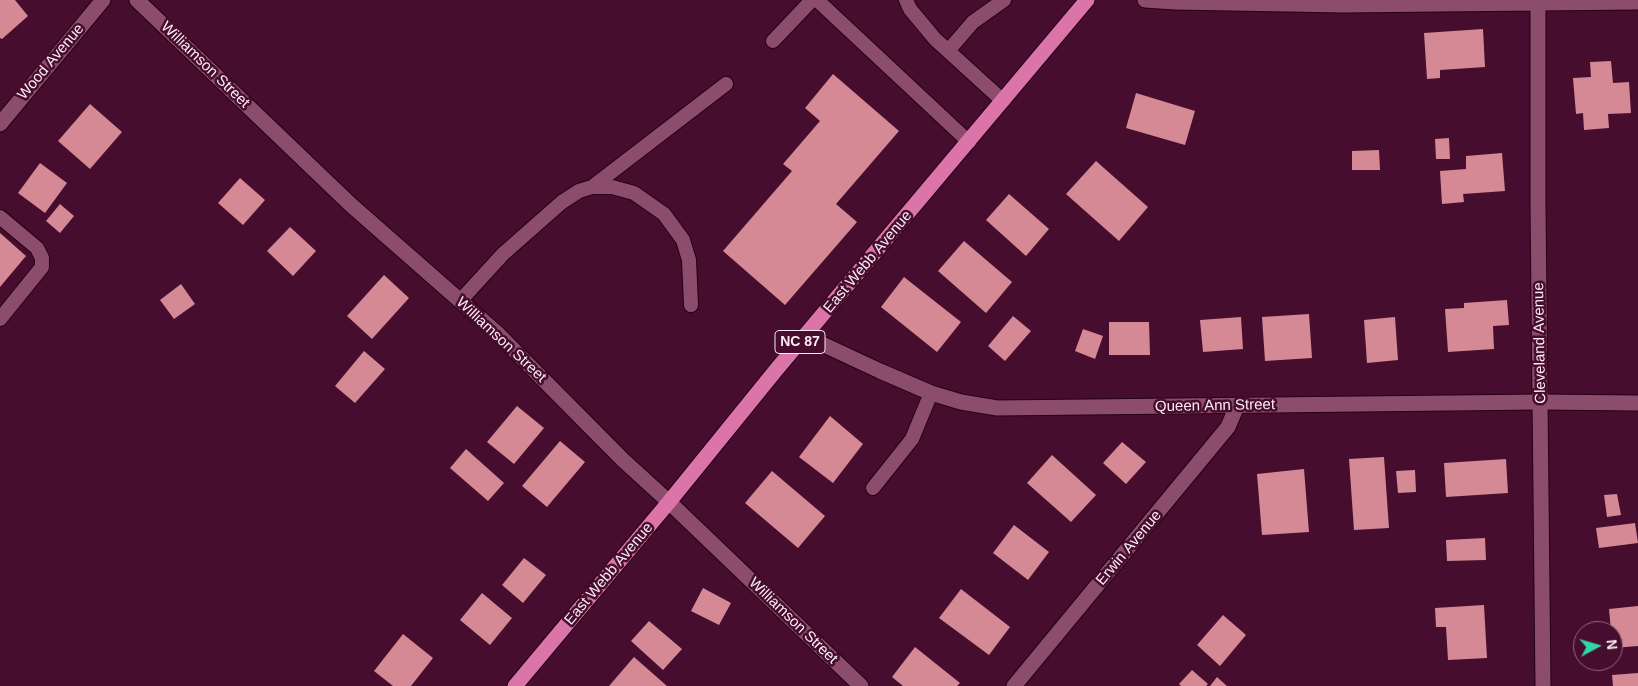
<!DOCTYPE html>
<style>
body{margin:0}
#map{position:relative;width:1638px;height:686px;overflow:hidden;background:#460d2e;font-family:Arial,sans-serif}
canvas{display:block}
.north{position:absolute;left:1573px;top:621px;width:50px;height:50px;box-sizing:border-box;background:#460d2e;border:1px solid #8f667d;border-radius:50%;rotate:84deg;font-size:14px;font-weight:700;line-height:20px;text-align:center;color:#fcecf3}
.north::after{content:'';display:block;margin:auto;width:18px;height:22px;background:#32d4a8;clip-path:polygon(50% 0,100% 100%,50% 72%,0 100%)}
</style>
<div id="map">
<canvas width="1638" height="686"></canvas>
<div class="north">N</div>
</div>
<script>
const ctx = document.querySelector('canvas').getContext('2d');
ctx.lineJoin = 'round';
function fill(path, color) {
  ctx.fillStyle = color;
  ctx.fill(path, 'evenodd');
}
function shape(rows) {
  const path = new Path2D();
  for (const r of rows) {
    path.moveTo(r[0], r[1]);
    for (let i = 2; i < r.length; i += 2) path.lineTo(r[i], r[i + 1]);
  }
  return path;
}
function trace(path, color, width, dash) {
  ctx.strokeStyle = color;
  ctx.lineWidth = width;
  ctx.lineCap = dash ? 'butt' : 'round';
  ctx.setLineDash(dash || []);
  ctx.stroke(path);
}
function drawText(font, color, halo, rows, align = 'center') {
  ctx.font = font + ' Arial,sans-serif';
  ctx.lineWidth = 5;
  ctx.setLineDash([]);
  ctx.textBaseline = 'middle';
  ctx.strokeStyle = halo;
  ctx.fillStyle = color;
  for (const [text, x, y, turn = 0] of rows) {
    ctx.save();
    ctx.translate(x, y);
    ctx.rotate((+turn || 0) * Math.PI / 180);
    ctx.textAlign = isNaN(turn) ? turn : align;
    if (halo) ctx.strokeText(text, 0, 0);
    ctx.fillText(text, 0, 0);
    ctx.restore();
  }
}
fill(shape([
 [0,0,15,0,28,16,2,39,0,38],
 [1483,29,1485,67,1440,70,1440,78,1427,79,1424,33],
 [1611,61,1613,83,1629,82,1631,113,1608,114,1609,128,1584,130,1583,113,1576,114,1573,78,1591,77,1590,62],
 [833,74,899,131,836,204,857,222,785,305,723,251,792,171,783,164,820,121,805,108],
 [1136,93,1195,111,1185,145,1126,128],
 [90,104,122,132,90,169,58,141],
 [1449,138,1450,159,1436,159,1435,139],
 [1379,150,1380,170,1352,170,1352,151],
 [1502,153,1505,191,1463,194,1464,202,1442,204,1440,171,1466,169,1466,156],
 [1096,161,1148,207,1119,241,1066,194],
 [40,163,67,183,45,213,18,193],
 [240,178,265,200,243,225,218,203],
 [1009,194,1049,229,1026,256,986,220],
 [60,204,74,216,60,233,46,221],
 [290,227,316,251,293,276,267,251],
 [0,233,26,256,0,287],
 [964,241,1012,282,986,313,938,271],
 [384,275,409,298,372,339,347,316],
 [904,277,961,322,937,352,881,307],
 [181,284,195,304,174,319,160,300],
 [1507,300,1509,325,1493,326,1494,349,1448,352,1445,309,1464,308,1464,303],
 [1309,314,1312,358,1265,361,1262,317],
 [1013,316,1031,331,1005,361,988,346],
 [1241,317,1243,349,1203,352,1200,320],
 [1395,317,1398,360,1367,363,1364,320],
 [1109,322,1149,322,1150,355,1109,355],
 [1083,329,1103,336,1095,359,1075,351],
 [364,351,385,369,355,403,335,386],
 [517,406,544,428,514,464,487,442],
 [830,416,863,444,833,483,799,457],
 [560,441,585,462,547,507,522,486],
 [1122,442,1146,462,1126,484,1103,463],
 [466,449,504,483,488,501,450,468],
 [1052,455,1096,495,1071,522,1027,483],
 [1384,457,1389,528,1354,530,1349,459],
 [1506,459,1508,493,1446,497,1444,463],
 [1304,469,1309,532,1262,535,1257,474],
 [1415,470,1416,492,1398,493,1396,471],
 [772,471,825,516,798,548,745,503],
 [1617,494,1621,515,1607,517,1604,495],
 [1635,523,1638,543,1599,548,1596,528],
 [1014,525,1049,552,1028,580,993,553],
 [1485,538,1486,560,1447,561,1446,540],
 [524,558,546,575,523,603,502,585],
 [703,588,731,603,719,625,691,611],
 [961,589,1010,627,989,655,939,618],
 [482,593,512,618,490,645,460,620],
 [1484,605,1487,658,1448,660,1446,627,1436,627,1435,608],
 [1638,606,1638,646,1613,648,1613,631,1611,631,1609,609],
 [1223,615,1246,635,1220,666,1197,645],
 [649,621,682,649,663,670,631,641],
 [403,634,433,658,411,686,393,686,374,671],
 [915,647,960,683,957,686,903,686,892,677],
 [634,657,667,686,609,686],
 [1192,670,1208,684,1206,686,1181,686,1179,684],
 [1638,673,1638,686,1613,686,1612,675],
 [1217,677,1227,686,1210,686]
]), '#d58995');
const service = shape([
 [817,0,969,142],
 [906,0,910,9,935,39,1003,101],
 [773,41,812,0],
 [948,51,973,22,1004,0],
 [592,187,726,84],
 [0,217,37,248,42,258,42,267,0,319],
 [460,301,503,254,562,202,579,191,592,187,612,187,634,193,664,214,683,240,689,260,691,305],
 [873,488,912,439,931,393]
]);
const minor = shape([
 [137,0,351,205,498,334,623,460,669,502,861,686],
 [1145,0,1175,2,1343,5,1638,2],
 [1538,0,1538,206,1543,686],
 [0,124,103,0],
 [1014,686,1228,427,1237,406]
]);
const tertiary = shape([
 [805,336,880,371,931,393,961,402,997,408,1541,402,1638,403]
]);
const trunk = shape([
 [515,686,669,502,776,370,1087,0]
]);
trace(service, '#260015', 16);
trace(minor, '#260015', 17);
trace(tertiary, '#260015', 17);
trace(trunk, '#260015', 17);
trace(service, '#8c4d6c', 14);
trace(minor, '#8c4d6c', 15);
trace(tertiary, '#8c4d6c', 15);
trace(trunk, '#db74a9', 15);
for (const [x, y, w] of [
 [800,342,50]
]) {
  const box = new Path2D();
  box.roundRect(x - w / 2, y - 11.5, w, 23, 4);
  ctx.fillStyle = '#460d2e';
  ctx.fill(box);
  trace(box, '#fcecf3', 1);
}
drawText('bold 14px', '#fcecf3', null, [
 ["NC 87",800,342]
]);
drawText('15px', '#fcecf3', '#460d2e', [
 ["Wood Avenue",51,62,-50],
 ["Williamson Street",205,65,44],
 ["East Webb Avenue",868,262,-50],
 ["Williamson Street",501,340,43],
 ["Cleveland Avenue",1540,343,-91],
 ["Queen Ann Street",1215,406,-1],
 ["Erwin Avenue",1129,548,-50],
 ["East Webb Avenue",609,574,-50],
 ["Williamson Street",793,621,44]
]);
</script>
